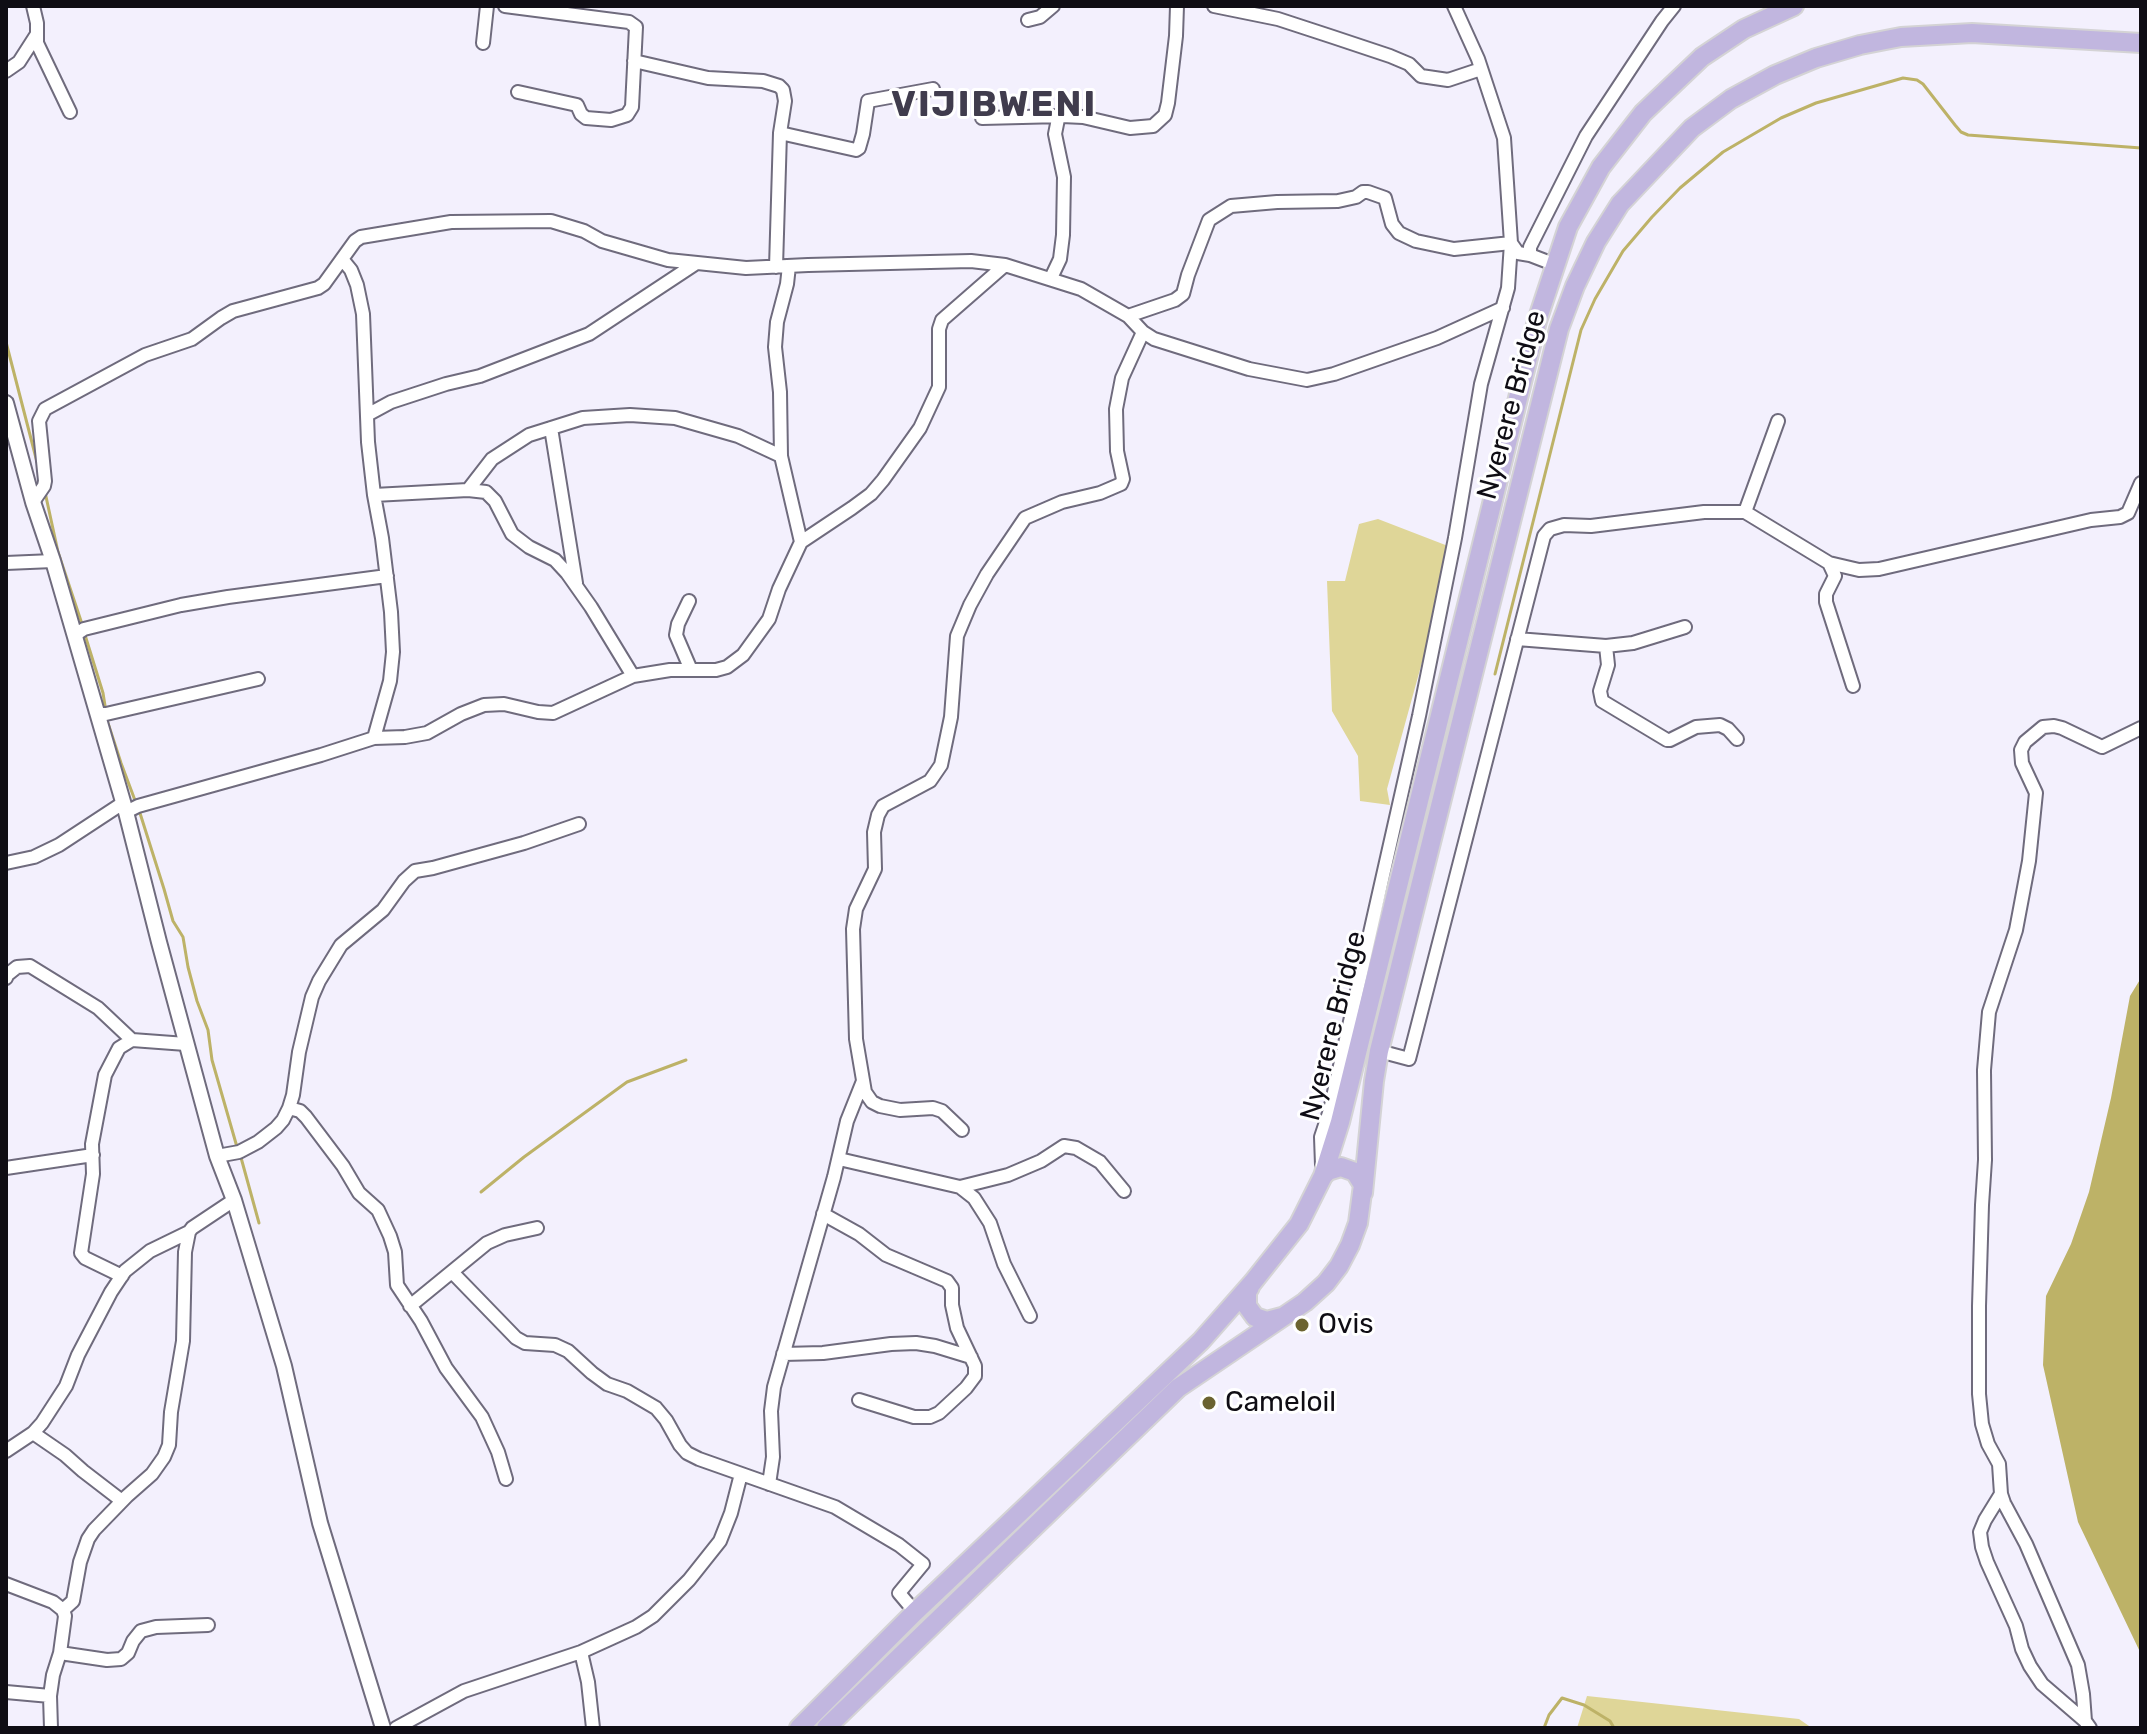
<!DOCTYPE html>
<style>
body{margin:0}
#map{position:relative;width:2147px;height:1734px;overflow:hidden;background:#f3f0fd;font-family:Rubik,sans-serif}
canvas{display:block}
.frame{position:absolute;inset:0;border:8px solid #0f0d14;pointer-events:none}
</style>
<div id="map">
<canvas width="2147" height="1734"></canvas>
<div class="frame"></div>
</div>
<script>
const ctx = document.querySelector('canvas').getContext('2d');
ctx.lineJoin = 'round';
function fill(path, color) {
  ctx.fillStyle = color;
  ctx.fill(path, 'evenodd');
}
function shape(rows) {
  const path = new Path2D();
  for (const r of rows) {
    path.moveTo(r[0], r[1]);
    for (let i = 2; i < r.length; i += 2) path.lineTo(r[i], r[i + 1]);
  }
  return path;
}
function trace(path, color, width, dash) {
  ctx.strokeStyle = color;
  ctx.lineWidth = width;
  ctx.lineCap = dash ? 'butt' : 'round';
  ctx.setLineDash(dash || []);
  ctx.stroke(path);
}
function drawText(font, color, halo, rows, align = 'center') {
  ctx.font = font + ' Rubik,sans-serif';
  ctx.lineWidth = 6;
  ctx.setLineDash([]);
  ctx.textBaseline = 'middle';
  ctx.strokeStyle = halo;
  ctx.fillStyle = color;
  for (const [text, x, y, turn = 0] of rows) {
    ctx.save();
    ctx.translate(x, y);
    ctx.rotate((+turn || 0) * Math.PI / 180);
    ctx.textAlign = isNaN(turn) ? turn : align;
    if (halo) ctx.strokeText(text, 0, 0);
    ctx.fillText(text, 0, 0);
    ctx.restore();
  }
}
fill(shape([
 [1378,519,1448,546,1450,561,1387,789,1390,805,1360,801,1358,756,1332,711,1327,581,1345,581,1359,524],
 [1587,1696,1799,1719,1812,1728,1577,1728]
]), '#dfd698');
fill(shape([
 [2141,978,2141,1654,2078,1522,2043,1365,2046,1296,2071,1244,2089,1192,2111,1098,2130,996]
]), '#bdb267');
trace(shape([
 [6,342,37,462],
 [45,492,58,552,83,627],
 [85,635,103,693,106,712],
 [1495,674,1581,330,1595,299,1623,251,1652,217,1680,188,1723,152,1781,118,1816,103,1903,78,1917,80,1923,84,1955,125,1961,132,1968,135,2141,148],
 [107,720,121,763,136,803],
 [139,810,164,889,173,921,183,937,188,967,197,1001,208,1030,212,1060,237,1147],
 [240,1154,259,1223],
 [481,1192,524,1157,627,1082,686,1060],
 [1544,1728,1549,1715,1562,1698,1584,1705,1610,1721,1614,1728],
 [1653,1728,1671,1728]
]), '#bdb267', 3);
const minor = shape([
 [33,6,37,23,37,43,70,112],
 [505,6,629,22,636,27,632,107,627,115,611,120,586,118,581,114,577,105,518,92],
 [1214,6,1278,19,1333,37,1390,56,1409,64,1421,76,1448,80,1481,69],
 [1028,20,1040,17,1053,6],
 [483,43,487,6],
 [634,61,708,78,763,81,779,86,783,90,785,101,780,133,776,267],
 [6,71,19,62,37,34],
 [982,118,1062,116],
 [780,133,856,150,859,148,863,134,868,101,933,89],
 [342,259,351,270,357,285,363,314,368,442,374,495,382,538,391,612,393,652,390,681,374,738],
 [1556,265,1530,255,1530,247,1586,136,1662,21,1674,6],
 [1051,278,1060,259,1063,235,1064,177,1055,134,1058,119,1062,116,1083,117,1130,128,1153,126,1165,115,1168,103,1176,36,1177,6],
 [1128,316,1175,300,1183,294,1188,275,1209,220,1231,206,1277,202,1338,201,1356,197,1363,192,1368,192,1385,198,1392,224,1399,233,1416,241,1454,249,1511,243,1518,253,1530,255],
 [367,415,391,402,446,384,480,376,589,334,695,264],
 [551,428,576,583],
 [468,490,492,459,529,435,583,418,630,415,675,418,738,436,781,456],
 [374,495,468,490,486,492,495,501,512,534,529,547,555,560,567,573,591,607,633,676],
 [33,502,44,486,45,481,39,421,45,409,145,355,192,339,221,318,233,311,318,288,324,284,355,241,361,237,451,222,551,221,584,231,602,241,668,260,746,268,808,265,971,261,1005,265,1081,289,1128,316,1143,332,1154,339,1249,369,1307,380,1334,374,1437,338,1503,308],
 [1745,512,1778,421],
 [801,542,852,508,871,494,883,480,920,428,939,387,939,329,942,320,1005,265],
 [6,563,53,561],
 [1829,563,1835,576,1826,594,1826,602,1853,686],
 [689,601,678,624,676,635,691,670],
 [75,635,84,629,181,605,228,597,387,576],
 [1517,639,1606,646,1633,643,1685,627],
 [1606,646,1608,665,1600,691,1602,701,1667,740,1670,740,1696,727,1720,725,1728,729,1737,739],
 [97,714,106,714,258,679],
 [126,812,138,806,321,755,374,738,405,737,427,733,461,714,484,705,504,704,538,712,553,713,633,676,670,670,716,670,727,667,743,655,769,619,779,589,801,542,781,456,780,392,775,347,777,322,787,284,789,266],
 [6,863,34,857,59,845,123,803],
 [6,978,7,975,17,967,30,966,98,1008,132,1040],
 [1379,1051,1409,1059,1544,536,1550,529,1564,525,1591,526,1704,512,1745,512,1829,563,1859,570,1879,569,2091,520,2120,517,2128,513,2141,483],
 [289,1108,300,1111,306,1117,343,1166,359,1193,378,1210,390,1236,395,1252,397,1285,421,1321,446,1368,482,1417,498,1452,506,1479],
 [962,1130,942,1111,933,1108,900,1110,880,1106,872,1102,865,1092,856,1039,853,929,856,909,875,869,874,832,878,815,883,806,930,781,941,765,951,717,957,636,970,605,987,574,1025,518,1062,502,1100,493,1121,484,1123,479,1117,451,1116,409,1122,378,1143,332],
 [217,1156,239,1152,258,1142,276,1128,283,1120,289,1108,293,1095,299,1052,312,997,319,981,341,945,383,910,404,881,415,871,433,868,524,843,579,824],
 [839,1159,960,1187,974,1198,990,1223,1004,1264,1030,1316],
 [1322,1165,1321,1137,1330,1110,1419,716,1455,538,1481,384,1508,288,1511,243,1504,138,1478,59,1454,6],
 [6,1168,93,1155],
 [960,1187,1008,1175,1041,1161,1064,1146,1076,1148,1100,1162,1124,1191],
 [823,1214,859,1234,886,1255,947,1281,952,1288,952,1305,957,1328,975,1366,975,1376,966,1388,939,1413,930,1417,914,1417,859,1400],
 [452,1272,516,1338,525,1343,555,1345,568,1351,592,1373,607,1384,627,1391,656,1408,666,1420,680,1445,687,1453,699,1459,835,1507,899,1545,923,1564,899,1593,915,1612],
 [122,1276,85,1258,81,1253,93,1174,92,1144,105,1075,119,1048,132,1040,186,1044],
 [410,1306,487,1243,505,1235,537,1228],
 [783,1354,823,1353,891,1344,916,1343,935,1346,971,1357],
 [33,1433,65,1455,83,1471,122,1501],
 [6,1451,33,1433,42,1423,66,1386,78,1355,111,1292,125,1271,150,1251,189,1232],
 [769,1484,773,1457,771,1411,774,1387,834,1177,847,1121,863,1081],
 [2001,1494,1985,1520,1980,1532,1982,1547,1987,1562,2016,1626,2022,1649,2030,1666,2042,1684,2085,1721,2090,1728],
 [6,1584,53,1602,63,1610,65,1616,60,1653,53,1675,50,1696,51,1728],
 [63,1610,73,1601,80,1562,88,1539,94,1530,127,1496,152,1474,164,1457,169,1445,171,1412,183,1341,185,1252,189,1232,192,1228,234,1200],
 [581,1652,588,1682,593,1728],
 [60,1653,107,1660,121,1659,128,1653,133,1641,141,1631,156,1627,208,1625],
 [6,1692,50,1696],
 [2085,1721,2083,1694,2078,1665,2026,1544,2004,1503,2001,1494,1999,1464,1988,1444,1982,1424,1979,1394,1979,1306,1982,1205,1985,1160,1984,1070,1989,1012,2016,930,2029,861,2036,793,2022,763,2021,750,2025,742,2043,727,2054,726,2062,728,2102,747,2141,728],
 [396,1728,464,1691,581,1652,636,1627,653,1616,689,1580,720,1541,731,1513,741,1474]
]);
const tertiary = shape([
 [6,403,33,502,53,561,126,812,159,942,217,1156,234,1200,284,1366,320,1523,383,1728]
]);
const primary = shape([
 [1323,1176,1340,1122,1537,321,1568,227,1601,167,1643,113,1702,57,1744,29,1794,6],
 [1363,1193,1374,1081,1379,1051,1559,329,1575,286,1596,242,1620,204,1692,128,1731,99,1775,75,1816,58,1860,45,1901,37,1972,33,2141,43],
 [1250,1287,1247,1292,1247,1306,1255,1317,1267,1321,1282,1317],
 [799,1728,915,1612,1201,1341,1253,1282,1299,1224,1323,1176,1328,1171,1341,1167,1355,1172,1363,1185,1358,1223,1350,1245,1339,1266,1326,1283,1305,1302,1178,1388,826,1728]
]);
trace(minor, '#6f6b7d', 16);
trace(tertiary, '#6f6b7d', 18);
trace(primary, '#d4d3d5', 22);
trace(minor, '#fff', 12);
trace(tertiary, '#fff', 14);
trace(primary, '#c1b6df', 18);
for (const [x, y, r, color] of [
 [1302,1325,8,"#6b6330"],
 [1209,1403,8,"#6b6330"]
]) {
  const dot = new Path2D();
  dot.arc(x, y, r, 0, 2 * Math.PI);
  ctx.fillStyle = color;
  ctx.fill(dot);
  trace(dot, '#fff', 3);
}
drawText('28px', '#0f0d14', '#fff', [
 ["Nyerere Bridge",1512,405,-75],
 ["Nyerere Bridge",1334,1026,-76]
]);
drawText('28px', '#0f0d14', '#fff', [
 ["Ovis",1318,1325],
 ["Cameloil",1225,1403]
], 'left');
ctx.letterSpacing = '2px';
drawText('bold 36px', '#403c4d', '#fff', [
 ["VIJIBWENI",994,106]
]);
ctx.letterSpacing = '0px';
</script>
